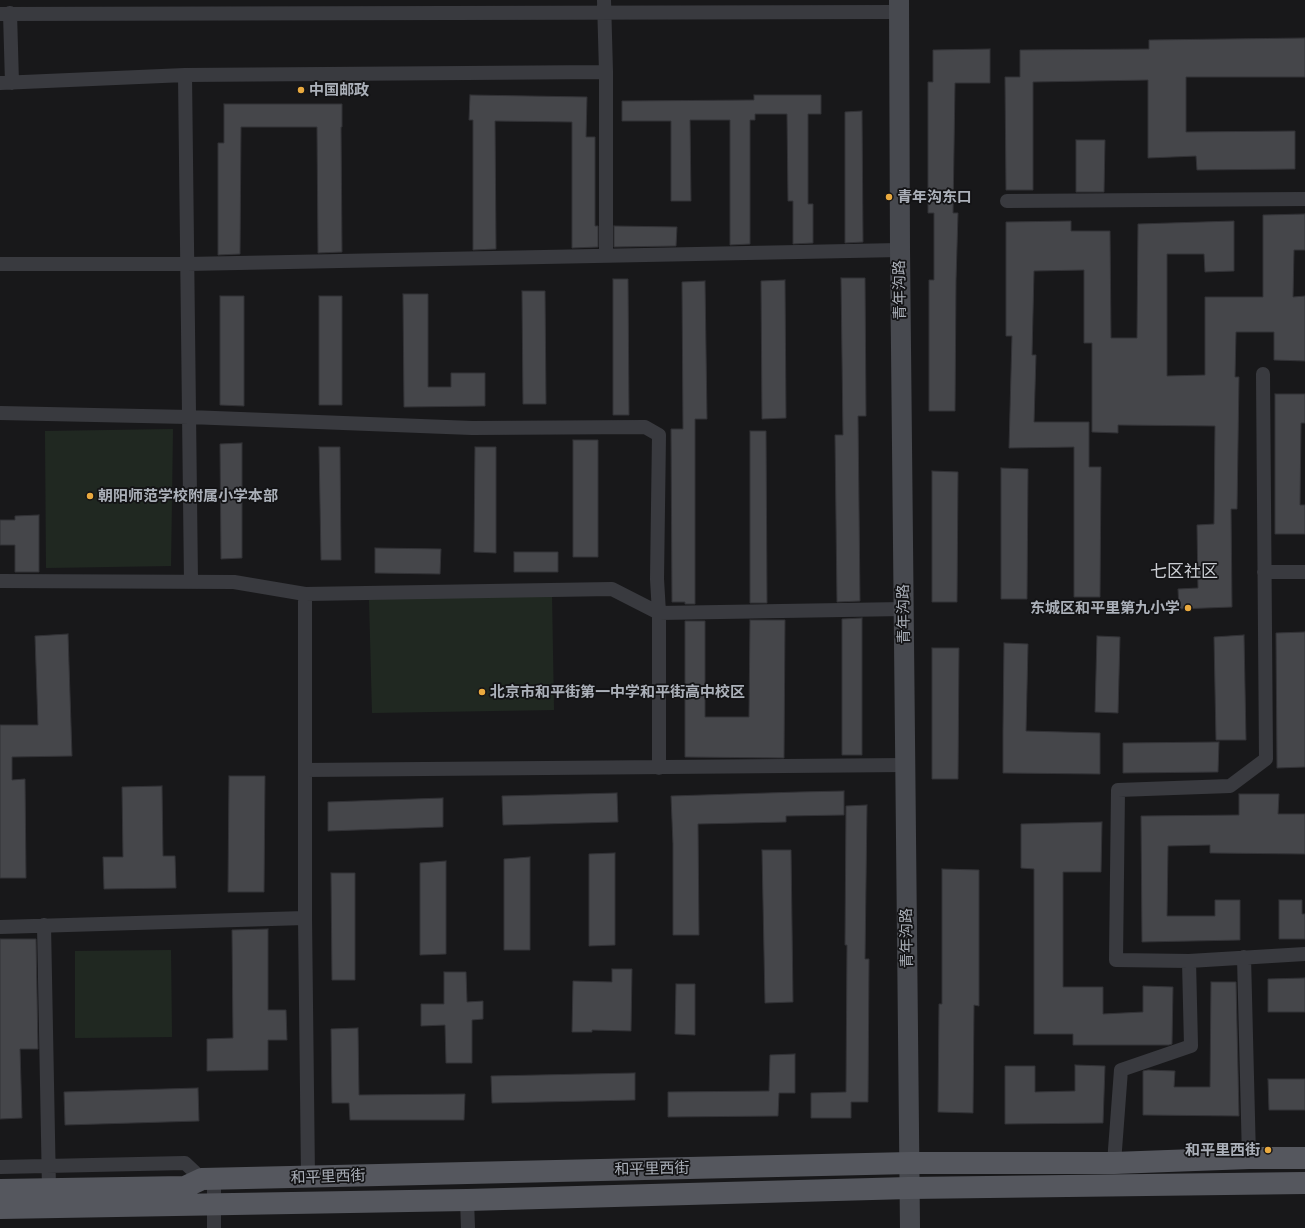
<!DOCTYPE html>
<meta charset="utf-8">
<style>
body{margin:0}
canvas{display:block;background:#18181a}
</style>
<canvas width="1305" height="1228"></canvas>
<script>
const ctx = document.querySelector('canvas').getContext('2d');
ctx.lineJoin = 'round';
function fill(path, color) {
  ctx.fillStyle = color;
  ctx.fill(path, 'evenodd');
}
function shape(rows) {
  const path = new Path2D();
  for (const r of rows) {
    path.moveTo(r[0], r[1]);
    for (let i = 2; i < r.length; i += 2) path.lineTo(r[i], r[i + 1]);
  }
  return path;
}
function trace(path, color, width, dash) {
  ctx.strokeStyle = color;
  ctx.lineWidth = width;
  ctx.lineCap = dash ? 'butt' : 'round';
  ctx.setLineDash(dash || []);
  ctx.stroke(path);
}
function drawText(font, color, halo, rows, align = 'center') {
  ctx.font = font + ' "Alegreya Sans","Noto Sans SC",sans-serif';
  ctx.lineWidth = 3.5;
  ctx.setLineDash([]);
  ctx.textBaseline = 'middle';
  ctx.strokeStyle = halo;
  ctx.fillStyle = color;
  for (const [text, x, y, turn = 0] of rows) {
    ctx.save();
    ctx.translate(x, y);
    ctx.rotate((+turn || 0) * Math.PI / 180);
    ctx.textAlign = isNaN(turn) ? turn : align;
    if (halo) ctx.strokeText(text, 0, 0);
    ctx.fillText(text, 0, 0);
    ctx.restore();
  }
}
fill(shape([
 [173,429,171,566,46,568,45,431],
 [552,596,554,710,372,713,369,599],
 [171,950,172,1037,75,1038,75,951]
]), '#202821');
const building = shape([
 [1305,38,1305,77,1186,77,1186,132,1295,131,1295,169,1197,170,1196,156,1148,158,1148,80,1033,82,1033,190,1006,190,1005,77,1020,77,1020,50,1149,49,1149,40,1305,38],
 [990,49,990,83,955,83,953,213,958,213,956,280,955,411,929,411,929,280,934,280,934,213,928,213,928,82,933,82,933,50,990,49],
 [470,95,587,97,586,137,595,137,595,226,598,226,598,247,572,248,572,122,495,121,496,249,473,250,473,120,469,120,470,95],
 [754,95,821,95,821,114,808,114,808,204,813,204,813,243,793,244,793,201,788,201,787,114,755,114,755,120,750,120,750,244,730,245,730,120,690,120,691,201,671,201,671,121,622,121,622,101,754,100,754,95],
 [224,104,342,104,342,127,341,127,342,252,318,253,317,127,241,127,240,254,218,255,218,143,224,143,224,104],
 [862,111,863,242,845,243,845,112,862,111],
 [1076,140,1105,140,1104,192,1076,192,1076,140],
 [1305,214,1305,250,1294,250,1293,297,1305,296,1305,361,1274,360,1274,332,1236,332,1235,377,1239,377,1237,509,1231,509,1232,607,1179,609,1178,589,1198,588,1197,525,1214,524,1215,426,1118,425,1118,433,1092,432,1092,343,1084,343,1084,270,1034,271,1032,355,1036,355,1034,422,1089,422,1089,467,1101,467,1100,597,1074,597,1074,447,1009,448,1012,336,1006,336,1006,222,1071,221,1071,231,1110,231,1111,338,1137,338,1138,224,1234,221,1234,271,1205,272,1204,254,1167,254,1167,376,1205,375,1205,297,1263,297,1263,215,1305,214],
 [614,226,677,227,676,246,614,247,614,226],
 [841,278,865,278,866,416,858,416,860,601,837,602,835,435,843,435,841,278],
 [613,279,628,279,629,415,613,415,613,279],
 [785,280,786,418,762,419,761,281,785,280],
 [705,281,707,419,695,419,695,604,685,604,685,602,672,602,671,429,683,429,682,282,705,281],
 [522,291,545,291,546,404,523,404,522,291],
 [403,294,428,294,428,387,451,387,451,373,485,373,485,406,404,407,403,294],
 [220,296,244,296,244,406,220,405,220,296],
 [319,296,342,296,342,405,319,405,319,296],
 [1275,394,1305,394,1305,423,1301,423,1300,505,1305,505,1305,534,1275,534,1275,394],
 [750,431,766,431,767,603,750,603,750,431],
 [573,440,598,440,598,557,573,557,573,440],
 [242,443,242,558,221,559,220,444,242,443],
 [319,447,340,447,341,560,321,560,319,447],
 [475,447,496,447,496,553,474,552,475,447],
 [1001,468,1028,469,1027,599,1001,599,1001,468],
 [932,471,958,472,957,602,932,602,932,471],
 [39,515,39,572,15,572,15,545,0,545,0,520,15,520,15,516,39,515],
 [375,548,441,549,440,574,375,573,375,548],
 [514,552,558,552,558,572,514,572,514,552],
 [862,618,862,755,842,755,842,619,862,618],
 [750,620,785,620,784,758,685,757,685,621,705,621,705,717,749,717,750,620],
 [1305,632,1305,767,1277,768,1276,633,1305,632],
 [68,634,72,756,12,757,12,780,25,779,26,878,0,878,0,725,38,725,35,636,68,634],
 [1244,635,1246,740,1216,740,1214,637,1244,635],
 [1097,636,1120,637,1118,713,1095,712,1097,636],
 [1004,643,1028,644,1026,731,1100,733,1100,774,1003,773,1003,730,1004,643],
 [932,648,959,648,958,779,932,779,932,648],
 [1219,742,1218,772,1123,773,1123,743,1219,742],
 [229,776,265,776,264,892,228,892,229,776],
 [162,786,163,856,175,856,176,888,104,889,103,857,123,857,122,787,162,786],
 [844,791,844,815,786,816,786,822,698,824,699,935,673,935,673,844,671,796,799,792,844,791],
 [617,793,618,822,503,825,502,796,617,793],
 [1239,794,1279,794,1278,814,1305,814,1305,854,1210,853,1210,845,1168,846,1167,916,1215,916,1215,900,1240,900,1240,940,1142,942,1141,816,1239,815,1239,794],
 [443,798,443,827,328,831,328,802,443,798],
 [867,805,865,959,869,959,868,1102,851,1102,851,1118,811,1118,811,1093,846,1092,847,945,845,945,846,806,867,805],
 [1102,822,1101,872,1063,872,1063,987,1103,987,1103,1014,1143,1012,1143,986,1173,987,1172,1044,1169,1045,1073,1045,1073,1034,1034,1034,1034,869,1021,868,1021,824,1102,822],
 [762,850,791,850,793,1002,765,1003,762,850],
 [615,853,615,945,589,946,589,854,615,853],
 [530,857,530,950,504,950,504,859,530,857],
 [446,861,446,954,420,955,420,863,446,861],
 [942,869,979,870,979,1006,974,1005,973,1113,938,1112,939,1004,942,1004,942,869],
 [331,873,355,873,355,980,332,980,331,873],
 [1279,900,1302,900,1302,914,1305,914,1305,939,1279,939,1279,900],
 [268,929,268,1010,286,1010,287,1040,268,1040,268,1070,207,1071,207,1039,233,1038,232,930,268,929],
 [0,939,36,939,38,1049,20,1049,22,1118,0,1119,0,939],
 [612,969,632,969,631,1031,592,1030,592,1032,572,1032,573,981,612,982,612,969],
 [444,972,466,972,467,1002,483,1001,483,1019,472,1020,472,1063,446,1063,445,1025,421,1026,421,1004,444,1004,444,972],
 [1305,978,1305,1012,1268,1012,1268,979,1305,978],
 [1211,982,1236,982,1239,1116,1143,1115,1143,1071,1148,1070,1175,1071,1174,1087,1210,1087,1211,982],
 [676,984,695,984,695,1035,675,1034,676,984],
 [358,1028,359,1095,465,1094,464,1120,350,1120,349,1103,332,1103,331,1029,358,1028],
 [795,1054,795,1093,779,1093,778,1116,668,1117,668,1092,769,1091,770,1055,795,1054],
 [1075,1065,1105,1066,1103,1123,1005,1124,1005,1066,1035,1066,1035,1092,1075,1091,1075,1065],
 [635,1073,635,1100,492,1103,491,1076,635,1073],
 [1268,1079,1305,1079,1305,1110,1269,1110,1268,1079],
 [198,1088,199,1121,65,1125,64,1092,198,1088]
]);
fill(building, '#45464a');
trace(building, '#323236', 1);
trace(shape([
 [10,13,12,83],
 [0,14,899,12],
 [185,75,191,582],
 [0,83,185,75,606,72,604,0],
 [1007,201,1305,199],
 [606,255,606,72],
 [0,264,187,264,900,250],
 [1263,374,1266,759,1230,786,1118,790,1116,960,1189,961,1305,954],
 [0,413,189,417,472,428,645,427,659,435,657,579,659,613,659,768],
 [1264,572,1305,572],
 [0,581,234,582,305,594,612,589,659,613,904,609],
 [305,594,305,918,308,1177],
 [305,770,906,765],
 [44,925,49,1189],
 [0,927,305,918],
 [1244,957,1249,1158],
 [1114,1163,1121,1070,1191,1046,1189,961],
 [0,1167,185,1163,202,1179],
 [214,1179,214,1228],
 [467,1200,468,1228]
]), '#393a3f', 14);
trace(shape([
 [899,0,900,250,910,1228]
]), '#47494f', 20);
trace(shape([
 [0,1190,185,1187,202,1179,910,1163,1114,1163,1249,1158,1305,1158],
 [0,1208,467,1200,909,1188,1305,1183]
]), '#55575e', 22);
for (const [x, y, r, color] of [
 [301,90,4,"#eaaa3f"],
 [889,197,4,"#eaaa3f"],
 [90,496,4,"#eaaa3f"],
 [1188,608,4,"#eaaa3f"],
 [482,692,4,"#eaaa3f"],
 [1268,1150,4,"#eaaa3f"]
]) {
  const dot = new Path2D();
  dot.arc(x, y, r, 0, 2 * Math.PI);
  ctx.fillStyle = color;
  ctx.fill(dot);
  trace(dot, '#131315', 1.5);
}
drawText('bold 15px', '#abb0b9', '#131315', [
 ["中国邮政",309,90],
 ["青年沟东口",897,197],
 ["朝阳师范学校附属小学本部",98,496],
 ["东城区和平里第九小学",1180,608,"right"],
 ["北京市和平街第一中学和平街高中校区",490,692],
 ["和平里西街",1260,1150,"right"]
], 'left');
drawText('15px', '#abb0b9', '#131315', [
 ["青年沟路",900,290,-91],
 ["青年沟路",904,614,-91],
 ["青年沟路",907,938,-91],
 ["和平里西街",652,1169,-1],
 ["和平里西街",328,1177,-2]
]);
drawText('17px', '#cccfd5', '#131315', [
 ["七区社区",1184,572]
]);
</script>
